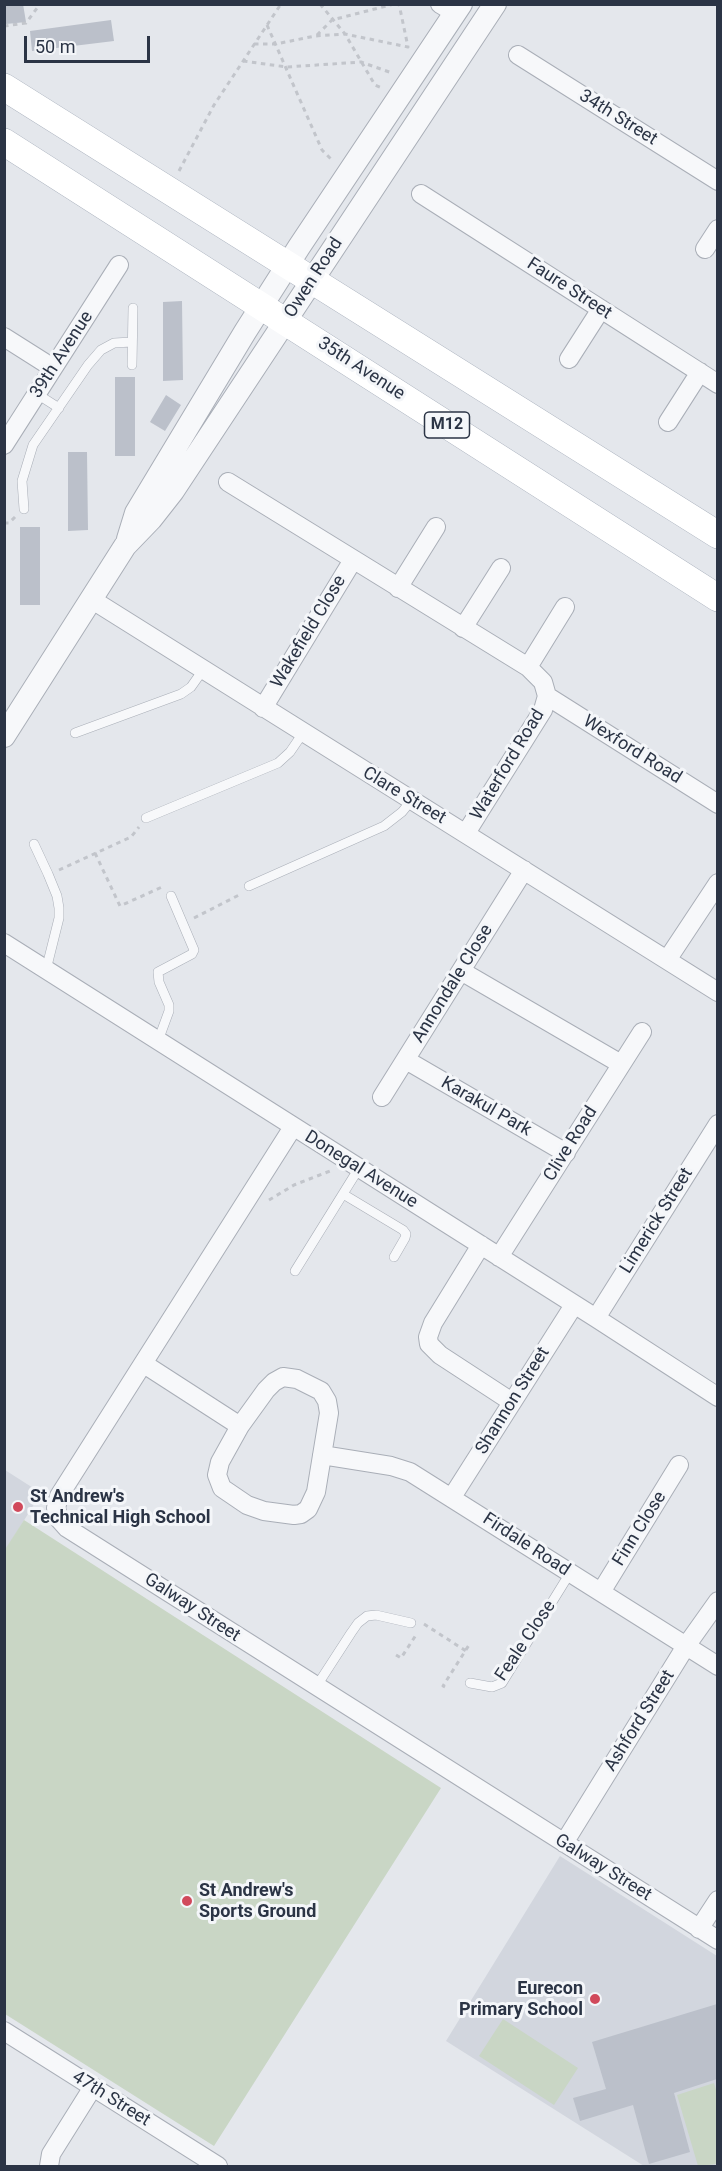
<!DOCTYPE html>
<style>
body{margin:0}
#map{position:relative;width:722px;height:2171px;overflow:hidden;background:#e4e7ec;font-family:Roboto,sans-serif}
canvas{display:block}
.frame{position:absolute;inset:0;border:6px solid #2b3445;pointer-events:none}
.scale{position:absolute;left:24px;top:36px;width:126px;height:27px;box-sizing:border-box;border:3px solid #2b3445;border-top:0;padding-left:8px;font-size:18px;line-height:21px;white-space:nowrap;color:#2b3445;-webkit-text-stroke:4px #f4f6f9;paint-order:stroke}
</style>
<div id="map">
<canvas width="722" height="2171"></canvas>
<div class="frame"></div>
<div class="scale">50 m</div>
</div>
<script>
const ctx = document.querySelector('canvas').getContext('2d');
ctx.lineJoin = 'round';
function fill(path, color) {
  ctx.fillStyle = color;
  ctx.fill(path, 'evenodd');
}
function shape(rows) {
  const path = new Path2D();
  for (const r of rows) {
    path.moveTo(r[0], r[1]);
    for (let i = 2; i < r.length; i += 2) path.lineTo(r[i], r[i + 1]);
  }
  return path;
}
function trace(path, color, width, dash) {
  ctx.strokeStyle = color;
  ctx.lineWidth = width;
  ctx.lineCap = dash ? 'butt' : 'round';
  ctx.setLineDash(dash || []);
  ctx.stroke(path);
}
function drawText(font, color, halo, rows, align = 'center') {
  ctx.font = font + ' Roboto,sans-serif';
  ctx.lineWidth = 6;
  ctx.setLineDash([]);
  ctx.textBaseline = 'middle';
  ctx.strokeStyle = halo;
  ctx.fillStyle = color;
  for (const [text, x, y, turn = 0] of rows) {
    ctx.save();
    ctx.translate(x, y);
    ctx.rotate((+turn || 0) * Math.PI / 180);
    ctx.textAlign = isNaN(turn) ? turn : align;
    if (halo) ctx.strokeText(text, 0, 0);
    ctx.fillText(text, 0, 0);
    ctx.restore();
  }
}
fill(shape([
 [5,1470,41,1493,5,1551],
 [560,1856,717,1956,717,2166,644,2166,446,2041]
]), '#d2d6de');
fill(shape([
 [24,1520,441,1788,214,2146,5,2014,4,1551],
 [503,2019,578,2068,554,2105,479,2056],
 [714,2083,718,2096,717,2164,698,2166,677,2095]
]), '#c9d6c5');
fill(shape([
 [4,4,23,4,26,22,6,24],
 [111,20,114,41,32,51,30,31],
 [182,301,183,380,163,381,163,302],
 [115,377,135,377,135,456,115,456],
 [166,395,181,405,165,431,150,422],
 [68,452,87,452,88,530,68,531],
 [20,527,40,527,40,605,20,605],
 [717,2004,717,2079,674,2093,690,2152,649,2164,633,2105,580,2121,573,2098,606,2089,592,2042]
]), '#bbc0ca');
const service = shape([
 [132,365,133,308],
 [37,394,59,408],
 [24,509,22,481,33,445,88,365,101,350,114,343,132,342],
 [75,733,181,694,191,687,203,670],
 [146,818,278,763,290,752,303,733],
 [34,844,48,874,57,896,59,908,59,918,46,970],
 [249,886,384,826,402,812,411,801],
 [158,1041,169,1011,169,1005,159,982,158,972,192,954,194,950,171,896],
 [343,1194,403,1230,406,1234,405,1238,394,1257],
 [295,1271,359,1168],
 [470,1683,492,1687,502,1683,570,1573],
 [316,1687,351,1633,358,1623,367,1616,376,1615,411,1623]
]);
const minor = shape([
 [440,4,455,13],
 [518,55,718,181],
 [421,194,718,384],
 [705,249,718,229],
 [4,337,53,368],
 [569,359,601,309],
 [668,422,700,372],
 [4,445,119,265],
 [228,482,528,667,543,682,547,696,543,710,466,833],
 [398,588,436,527],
 [91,599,718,992],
 [463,628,501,568],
 [528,667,565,607],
 [547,696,718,804],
 [263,708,353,560],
 [4,943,596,1318,718,1397],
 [667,960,718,883],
 [461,971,621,1064],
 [406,1060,566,1153],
 [382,1097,524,870],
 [293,1127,59,1496,56,1508,59,1519,67,1528,718,1940],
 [481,1245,433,1323,428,1337,429,1344,440,1355,512,1402],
 [499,1257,642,1032],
 [596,1318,718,1124],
 [144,1364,240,1426],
 [283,1377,297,1379,321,1391,327,1401,329,1413,316,1492,308,1509,301,1514,294,1515,264,1511,247,1505,222,1488,217,1475,220,1462,240,1426,266,1390,274,1382,283,1377],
 [322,1455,391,1466,410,1472,718,1666],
 [452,1497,574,1305],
 [601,1592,679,1465],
 [564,1843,686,1646,718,1601],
 [699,1929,718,1900],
 [4,2031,218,2166],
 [49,2166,51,2154,93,2087]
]);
const tertiary = shape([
 [128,539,136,513,245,332,299,247,461,4],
 [4,736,125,546,151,519,173,491,495,4]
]);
const primary = shape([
 [4,87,718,535],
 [4,142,718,598]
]);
trace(service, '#a9aeb7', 10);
trace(minor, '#a9aeb7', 20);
trace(tertiary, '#a9aeb7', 24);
trace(primary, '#a3abb8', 28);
trace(shape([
 [320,4,345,34,375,85,382,88],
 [267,25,322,150,332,160],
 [4,26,26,23,40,4],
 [317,35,332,20,394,4],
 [254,44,276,44,315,36,345,34,408,47,399,4],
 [243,61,287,67,361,62,392,73],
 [179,171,214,105,281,4],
 [4,523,9,523,16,516],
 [95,853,120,906,162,887],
 [59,870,131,837,139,827],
 [194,918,241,894],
 [269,1200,294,1185,330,1171],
 [424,1624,466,1651],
 [396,1655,401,1658,416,1635],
 [445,1687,443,1686,469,1645]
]), '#c2c5cb', 3, [4.5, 4.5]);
trace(service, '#f7f8fa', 9);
trace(minor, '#f7f8fa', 18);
trace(tertiary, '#f7f8fa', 22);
trace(primary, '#fff', 27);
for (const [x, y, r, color] of [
 [18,1507,6,"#d1495b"],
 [187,1901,6,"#d1495b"],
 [595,1999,6,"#d1495b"]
]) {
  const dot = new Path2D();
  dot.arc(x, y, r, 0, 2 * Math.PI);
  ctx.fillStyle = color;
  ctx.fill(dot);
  trace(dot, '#f4f6f9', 2);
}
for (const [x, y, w] of [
 [447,425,45]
]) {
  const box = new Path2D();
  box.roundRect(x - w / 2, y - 13, w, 26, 4.5);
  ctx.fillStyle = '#f4f6f9';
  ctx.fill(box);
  trace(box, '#2b3445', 1.5);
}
drawText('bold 16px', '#2b3445', null, [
 ["M12",447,425]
]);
drawText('18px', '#2b3445', '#f4f6f9', [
 ["34th Street",618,118,32],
 ["Owen Road",314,278,-57],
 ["Faure Street",569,289,33],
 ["39th Avenue",62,355,-57],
 ["35th Avenue",361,369,33],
 ["Wakefield Close",309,632,-59],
 ["Wexford Road",632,750,32],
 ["Waterford Road",508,765,-59],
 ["Clare Street",404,796,31],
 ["Annondale Close",453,984,-58],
 ["Karakul Park",486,1107,30],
 ["Clive Road",571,1144,-58],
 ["Donegal Avenue",361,1170,32],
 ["Limerick Street",657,1221,-58],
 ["Shannon Street",513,1401,-58],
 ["Finn Close",640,1529,-58],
 ["Firdale Road",526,1545,33],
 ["Galway Street",192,1608,33],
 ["Feale Close",526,1641,-56],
 ["Ashford Street",640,1721,-58],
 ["Galway Street",603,1868,32],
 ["47th Street",111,2099,32]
]);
drawText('bold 18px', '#2b3445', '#f4f6f9', [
 ["St Andrew's",30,1497],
 ["Technical High School",30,1518],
 ["St Andrew's",199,1891],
 ["Sports Ground",199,1912],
 ["Eurecon",583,1989,"right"],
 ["Primary School",583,2010,"right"]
], 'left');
</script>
